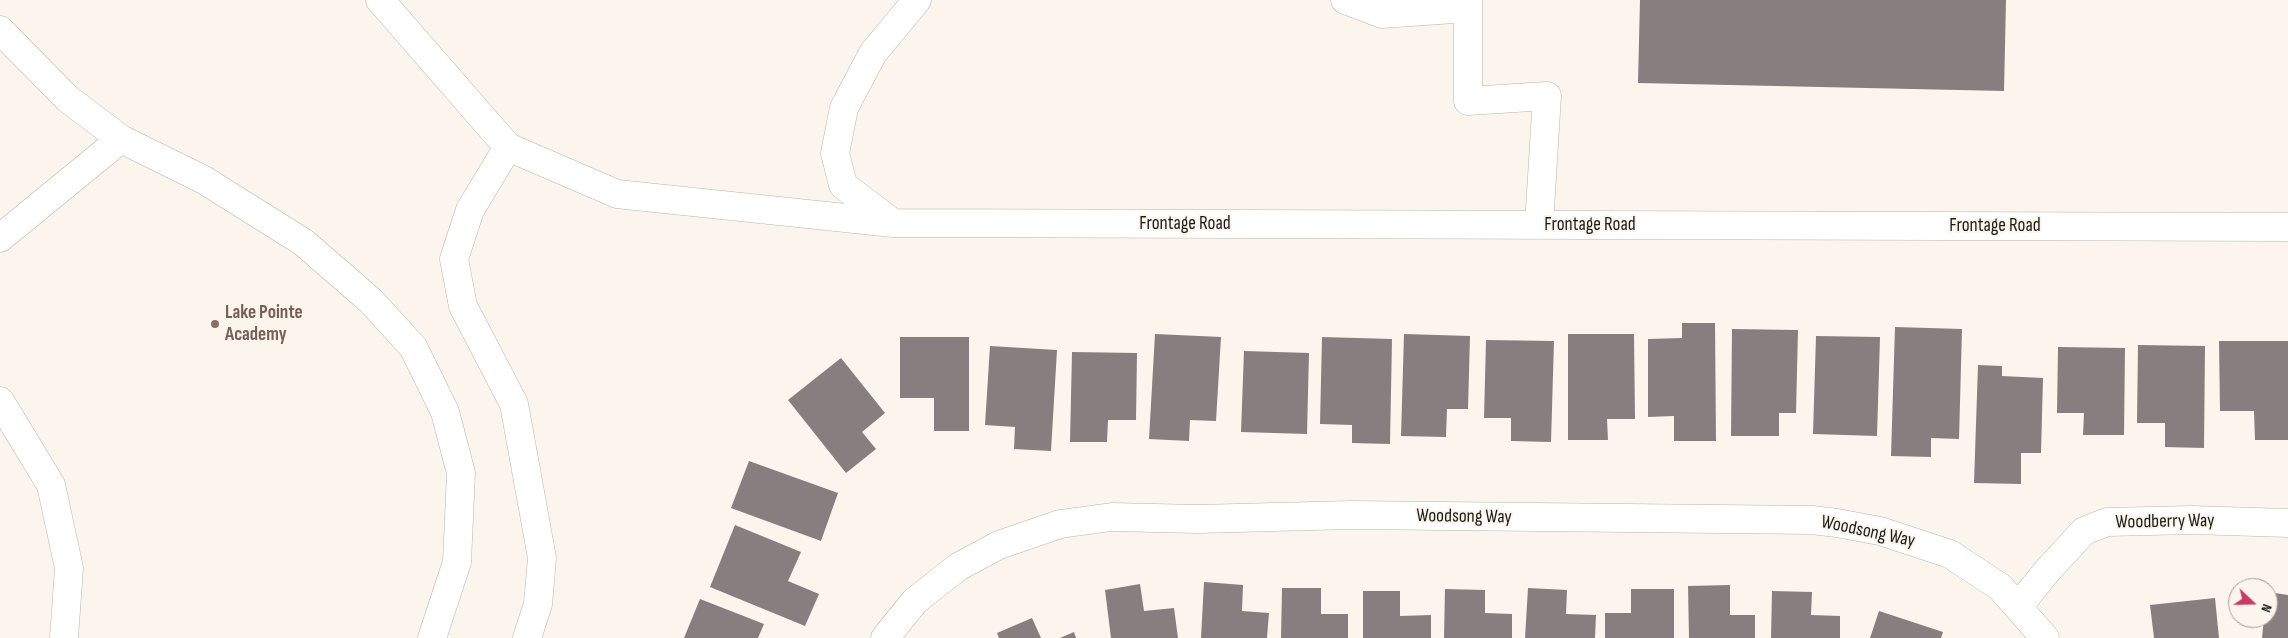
<!DOCTYPE html>
<style>
body{margin:0}
#map{position:relative;width:2288px;height:638px;overflow:hidden;background:#fbf5ed;font-family:"Sofia Sans Condensed",sans-serif}
canvas{display:block}
.north{position:absolute;left:2228px;top:578px;width:50px;height:50px;box-sizing:border-box;background:#fbf5ed;border:1px solid #a19d97;border-radius:50%;rotate:111deg;font-size:14px;font-weight:700;line-height:20px;text-align:center;color:#1b1a17}
.north::after{content:'';display:block;margin:auto;width:18px;height:22px;background:#ca3b61;clip-path:polygon(50% 0,100% 100%,50% 72%,0 100%)}
</style>
<div id="map">
<canvas width="2288" height="638"></canvas>
<div class="north">N</div>
</div>
<script>
const ctx = document.querySelector('canvas').getContext('2d');
ctx.lineJoin = 'round';
function fill(path, color) {
  ctx.fillStyle = color;
  ctx.fill(path, 'evenodd');
}
function shape(rows) {
  const path = new Path2D();
  for (const r of rows) {
    path.moveTo(r[0], r[1]);
    for (let i = 2; i < r.length; i += 2) path.lineTo(r[i], r[i + 1]);
  }
  return path;
}
function trace(path, color, width, dash) {
  ctx.strokeStyle = color;
  ctx.lineWidth = width;
  ctx.lineCap = dash ? 'butt' : 'round';
  ctx.setLineDash(dash || []);
  ctx.stroke(path);
}
function drawText(font, color, halo, rows, align = 'center') {
  ctx.font = font + ' "Sofia Sans Condensed",sans-serif';
  ctx.lineWidth = 4;
  ctx.setLineDash([]);
  ctx.textBaseline = 'middle';
  ctx.strokeStyle = halo;
  ctx.fillStyle = color;
  for (const [text, x, y, turn = 0] of rows) {
    ctx.save();
    ctx.translate(x, y);
    ctx.rotate((+turn || 0) * Math.PI / 180);
    ctx.textAlign = isNaN(turn) ? turn : align;
    if (halo) ctx.strokeText(text, 0, 0);
    ctx.fillText(text, 0, 0);
    ctx.restore();
  }
}
fill(shape([
 [1640,0,2006,0,2004,91,1638,83],
 [1682,323,1715,323,1716,441,1674,441,1674,416,1648,417,1648,339,1682,338],
 [1895,327,1962,329,1959,439,1931,438,1931,457,1891,456],
 [1732,329,1798,330,1796,413,1779,413,1779,436,1731,436],
 [1155,334,1221,337,1216,421,1190,420,1189,441,1149,439],
 [1404,334,1470,336,1468,409,1447,409,1446,437,1401,436],
 [1568,334,1634,334,1635,419,1607,419,1608,440,1568,440],
 [1816,336,1880,337,1877,436,1813,434],
 [900,337,969,337,969,431,934,431,934,398,900,398],
 [1322,337,1392,339,1390,444,1352,443,1352,425,1320,424],
 [1486,340,1554,341,1551,442,1511,441,1511,418,1484,418],
 [2219,341,2288,341,2288,440,2255,440,2254,411,2220,411],
 [2138,345,2205,346,2204,448,2165,447,2165,423,2137,423],
 [990,346,1057,350,1051,451,1014,449,1015,427,985,425],
 [2058,347,2125,348,2124,435,2083,435,2084,413,2057,413],
 [1244,351,1309,353,1307,434,1241,432],
 [1072,352,1137,353,1136,420,1108,420,1107,442,1070,442],
 [841,358,885,413,862,432,876,449,846,473,788,400],
 [1978,365,2002,366,2002,376,2043,378,2041,453,2021,453,2021,484,1974,483],
 [749,461,838,493,821,541,731,508],
 [735,525,801,552,788,581,819,594,805,626,710,587],
 [1204,582,1243,585,1242,611,1269,613,1267,638,1201,638],
 [1140,584,1144,611,1174,608,1178,638,1111,638,1105,590],
 [1730,585,1730,615,1755,615,1755,638,1689,638,1688,586],
 [1282,588,1321,588,1321,614,1348,614,1348,638,1281,638],
 [1528,588,1567,590,1566,614,1596,615,1595,638,1525,638],
 [1445,589,1485,590,1485,613,1512,614,1512,638,1444,638],
 [1631,589,1674,589,1674,638,1605,638,1605,613,1631,613],
 [1363,591,1400,591,1400,616,1431,615,1431,638,1363,638],
 [1772,591,1812,592,1811,615,1840,616,1840,638,1771,638],
 [2268,592,2288,595,2288,638,2262,638,2264,618,2268,618],
 [2215,598,2219,638,2154,638,2150,605],
 [700,599,764,624,758,638,684,638],
 [1879,611,1943,632,1941,638,1870,638],
 [1032,618,1041,638,999,638,997,633],
 [1074,632,1076,638,1060,638]
]), '#877e80');
const minor = shape([
 [380,0,508,147,617,194,893,223,2288,227],
 [1345,0,1382,14,1468,8],
 [1468,0,1468,101,1547,96,1539,225],
 [0,30,68,99,121,139,204,180,303,242,371,301,413,347,445,412,461,473,457,562,432,638],
 [508,147,470,210,454,259,463,306,514,404,542,558,538,604,527,638],
 [893,223,843,185,835,153,844,108,873,53,917,0],
 [0,238,121,139],
 [0,401,51,485,69,568,64,638],
 [2018,607,2047,571,2084,531,2107,522,2192,520,2288,523],
 [885,638,915,601,958,567,999,545,1060,524,1112,517,1198,519,1351,515,1812,520,1837,523,1880,531,1950,554,2000,587,2045,638]
]);
trace(minor, '#bab4ad', 29);
trace(minor, '#fff', 28);
for (const [x, y, r, color] of [
 [215,324,5,"#8d6e63"]
]) {
  const dot = new Path2D();
  dot.arc(x, y, r, 0, 2 * Math.PI);
  ctx.fillStyle = color;
  ctx.fill(dot);
  trace(dot, '#fbf5ed', 2);
}
drawText('19px', '#1b1a17', '#fbf5ed', [
 ["Frontage Road",1185,224],
 ["Frontage Road",1590,225],
 ["Frontage Road",1995,226],
 ["Woodsong Way",1464,517,1],
 ["Woodberry Way",2165,522,-1],
 ["Woodsong Way",1868,532,12]
]);
drawText('bold 19px', '#785e54', '#fbf5ed', [
 ["Lake Pointe",225,313],
 ["Academy",225,335]
], 'left');
</script>
